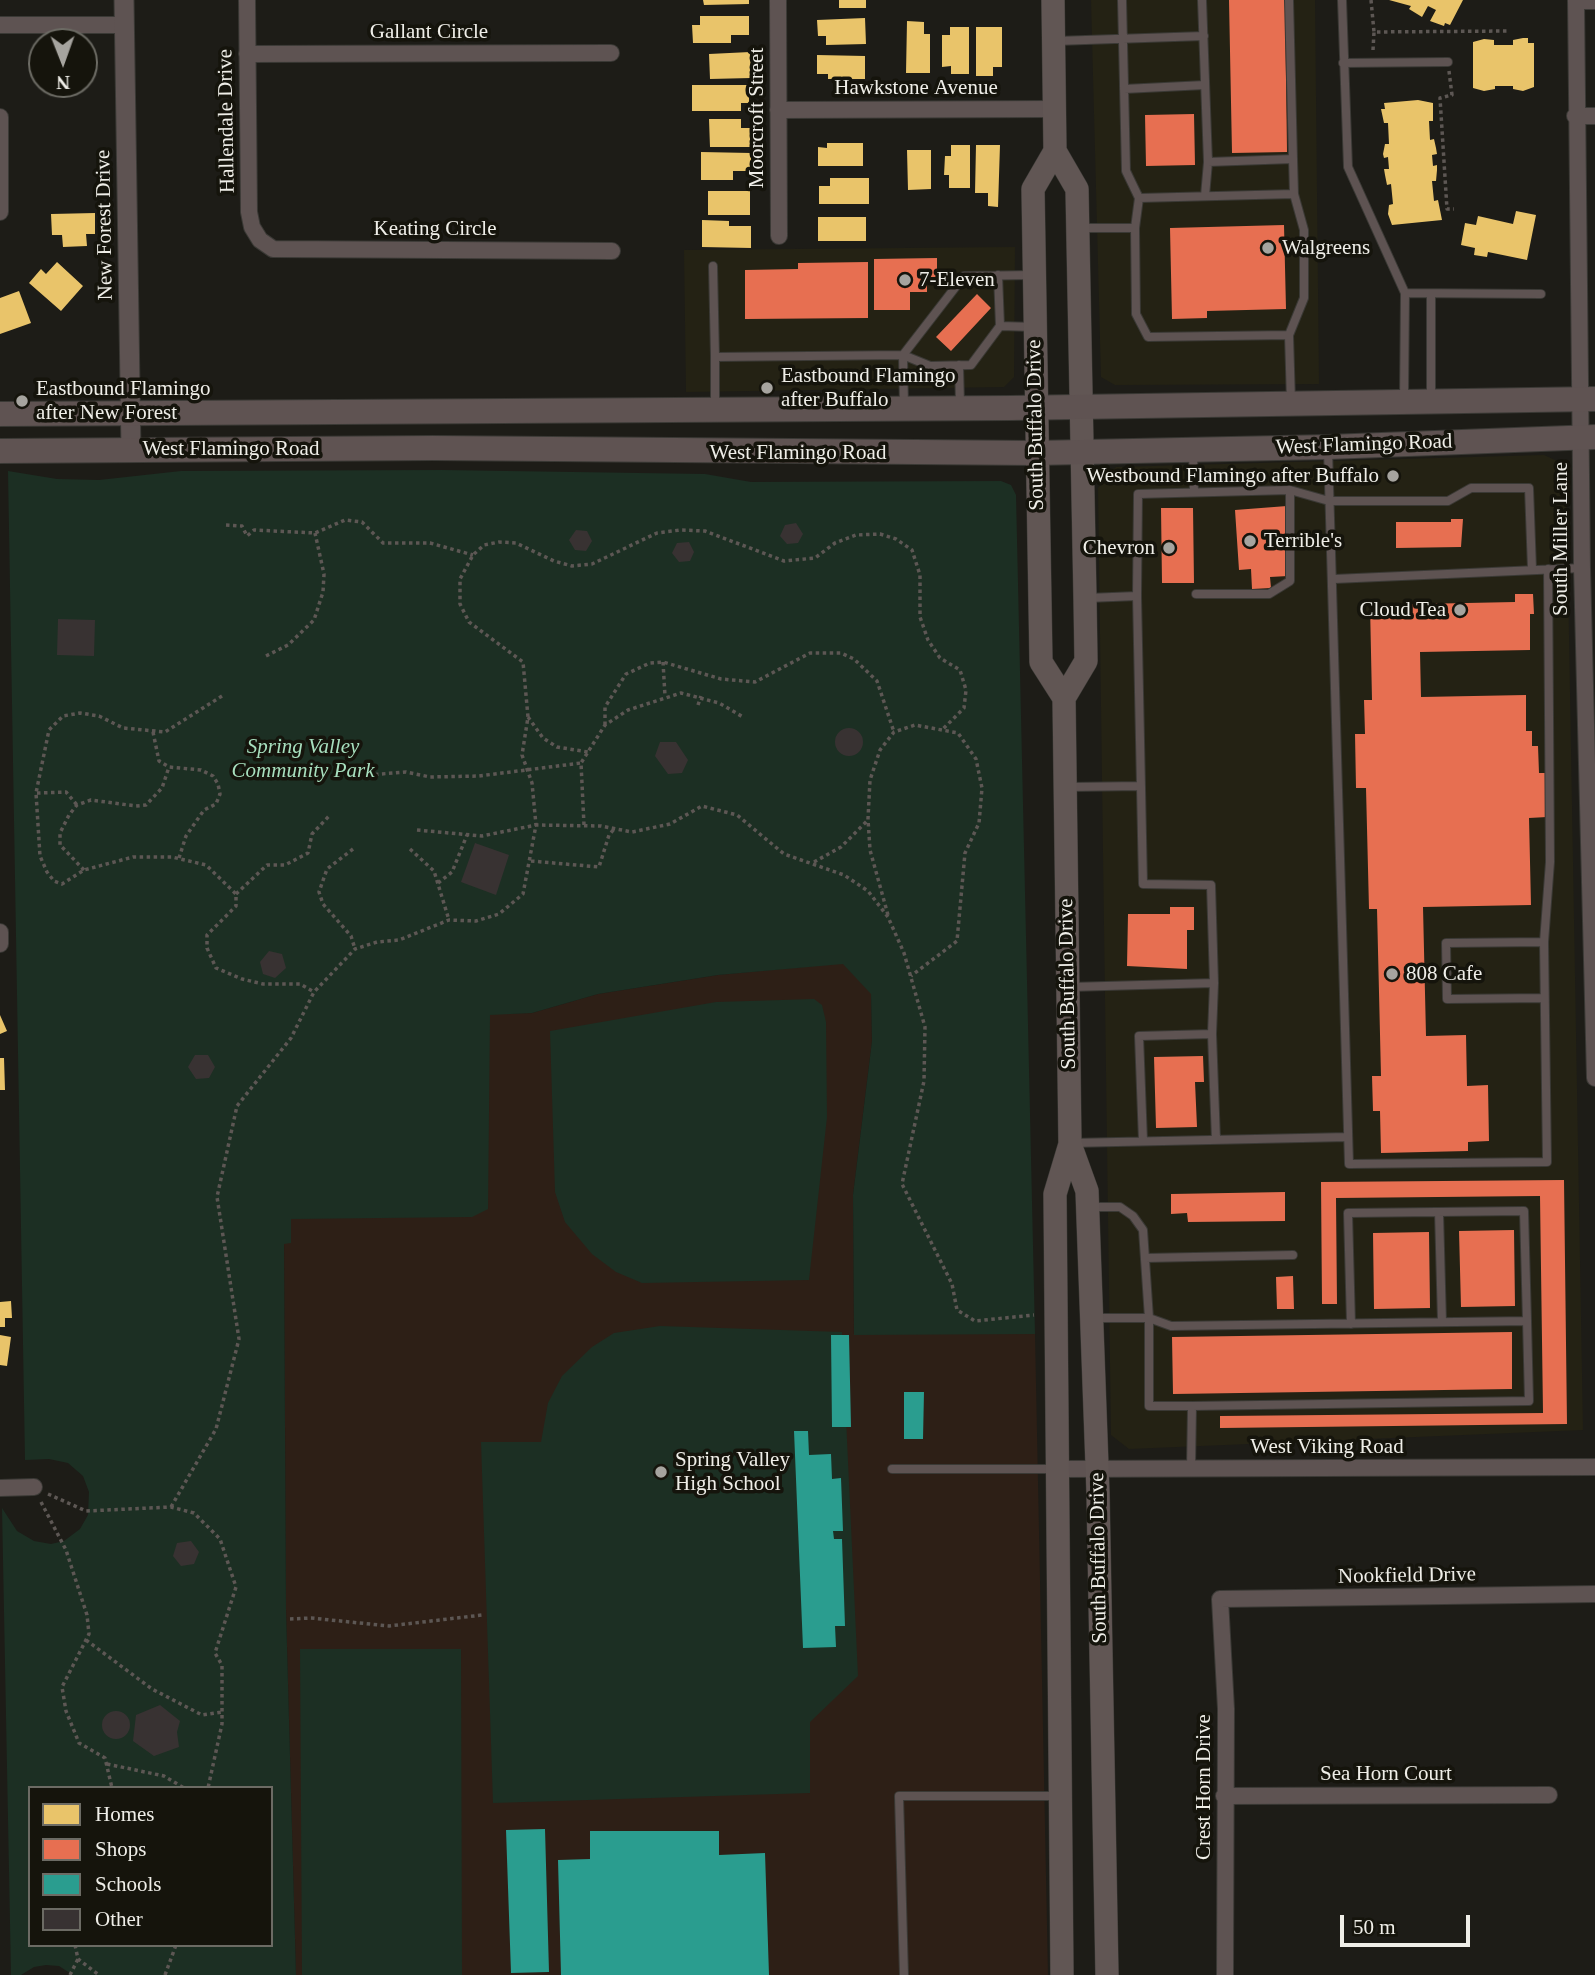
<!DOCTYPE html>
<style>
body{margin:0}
#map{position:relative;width:1595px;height:1975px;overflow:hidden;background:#1d1c17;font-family:"Times New Roman",serif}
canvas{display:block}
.legend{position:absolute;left:28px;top:1786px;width:245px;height:161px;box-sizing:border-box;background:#15140c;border:2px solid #6c6b64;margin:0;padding:9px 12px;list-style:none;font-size:21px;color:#efeee8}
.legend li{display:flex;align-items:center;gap:14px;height:35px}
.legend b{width:35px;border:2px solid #6c6b64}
.north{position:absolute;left:28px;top:28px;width:70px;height:70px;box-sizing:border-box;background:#15140c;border:2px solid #6c6b64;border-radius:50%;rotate:179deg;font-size:19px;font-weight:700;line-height:28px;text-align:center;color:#efeee8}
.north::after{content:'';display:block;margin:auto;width:24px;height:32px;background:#a6a49f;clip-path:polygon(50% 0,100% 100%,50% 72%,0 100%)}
.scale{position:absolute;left:1340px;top:1915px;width:130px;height:32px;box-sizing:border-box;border:4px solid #efeee8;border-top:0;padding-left:9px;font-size:21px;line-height:24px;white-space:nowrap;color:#efeee8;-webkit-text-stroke:5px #15140c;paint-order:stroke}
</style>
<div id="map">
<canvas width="1595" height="1975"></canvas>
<ul class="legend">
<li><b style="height:19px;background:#e9c46a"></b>Homes</li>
<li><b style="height:19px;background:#e76f51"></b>Shops</li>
<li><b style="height:19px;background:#2a9d8f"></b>Schools</li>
<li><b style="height:19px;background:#383232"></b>Other</li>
</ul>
<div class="north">N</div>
<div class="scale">50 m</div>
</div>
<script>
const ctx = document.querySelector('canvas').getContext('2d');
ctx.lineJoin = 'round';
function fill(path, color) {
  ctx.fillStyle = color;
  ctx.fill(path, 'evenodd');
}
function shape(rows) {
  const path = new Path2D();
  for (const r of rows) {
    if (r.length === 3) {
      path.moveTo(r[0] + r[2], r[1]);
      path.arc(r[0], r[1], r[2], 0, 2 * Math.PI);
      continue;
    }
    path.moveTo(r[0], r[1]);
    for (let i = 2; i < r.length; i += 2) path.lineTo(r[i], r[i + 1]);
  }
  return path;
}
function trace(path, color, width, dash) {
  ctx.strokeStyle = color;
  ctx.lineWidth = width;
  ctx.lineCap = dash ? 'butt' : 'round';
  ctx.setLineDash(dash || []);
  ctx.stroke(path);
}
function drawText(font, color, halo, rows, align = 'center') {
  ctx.font = font + ' "Times New Roman",serif';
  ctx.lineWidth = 7;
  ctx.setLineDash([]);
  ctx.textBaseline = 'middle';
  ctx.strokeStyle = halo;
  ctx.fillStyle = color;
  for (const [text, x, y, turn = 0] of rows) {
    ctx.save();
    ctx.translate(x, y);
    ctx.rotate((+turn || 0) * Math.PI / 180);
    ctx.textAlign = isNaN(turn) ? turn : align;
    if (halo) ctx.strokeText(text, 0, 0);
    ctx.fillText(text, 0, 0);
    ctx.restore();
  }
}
fill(shape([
 [1091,0,1315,0,1319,384,1115,385,1101,377],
 [1015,247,1014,377,1004,387,686,392,684,250],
 [1544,455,1566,465,1583,1430,1129,1449,1111,1435,1098,488,1116,467]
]), '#242214');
fill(shape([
 [843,963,871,993,872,1041,853,1195,854,1334,1035,1334,1048,1975,296,1975,286,1610,284,1243,291,1243,291,1219,458,1015,532,1013,598,994,718,975]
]), '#2d1f16');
fill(shape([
 [442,470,705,474,751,482,1001,481,1011,485,1016,495,1035,1334,854,1335,853,1195,872,1041,871,994,843,964,718,975,598,994,532,1013,490,1015,488,1209,472,1217,291,1219,291,1243,284,1244,286,1610,296,1975,73,1975,59,1966,46,1965,34,1967,21,1975,11,1975,2,1508,17,1531,34,1541,51,1544,64,1541,80,1529,88,1515,89,1492,83,1476,68,1463,49,1459,25,1460,8,471,57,479,99,480,181,471],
 [30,1788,271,1788,271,1945,30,1945],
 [814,999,822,1005,826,1022,827,1117,809,1280,642,1283,616,1272,592,1254,565,1222,555,1192,550,1031,716,1002],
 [660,1326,842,1332,858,1676,810,1722,810,1793,493,1803,481,1442,541,1442,548,1403,562,1376,592,1347,614,1333],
 [300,1649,461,1649,462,1975,302,1975]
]), '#1c2f23');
fill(shape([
 [703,0,749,0,749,4,704,5],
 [839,0,866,0,866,8,839,8],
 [1389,0,1463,0,1450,25,1445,23,1444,26,1430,21,1436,10,1428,6,1422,17,1409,9,1411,6],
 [700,16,749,16,749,35,731,35,731,43,693,43,692,25,700,25],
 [865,18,866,44,826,45,826,36,818,36,817,20],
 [907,21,924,22,924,34,930,34,930,73,906,73],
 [950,27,969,27,969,74,951,74,951,66,942,67,942,35,950,35],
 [976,27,1002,27,1002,67,993,67,993,76,976,76],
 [1523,38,1528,38,1528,43,1534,43,1534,87,1523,91,1513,89,1513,86,1495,86,1495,89,1484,91,1473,88,1473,42,1484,39,1494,40,1494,45,1513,45,1513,40],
 [750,52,751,78,710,79,709,54],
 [817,55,865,56,865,79,828,79,828,74,817,74],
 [692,85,749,85,749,103,741,103,741,111,692,111],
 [1418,100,1433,103,1433,121,1429,121,1430,140,1434,139,1436,148,1437,154,1432,155,1433,166,1437,165,1437,170,1436,181,1432,181,1434,201,1438,200,1442,220,1392,225,1388,214,1389,205,1393,204,1391,184,1387,185,1385,175,1384,169,1389,169,1388,157,1384,158,1383,154,1385,144,1389,144,1388,123,1384,123,1381,109,1385,109,1384,103],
 [709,119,741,119,741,128,750,128,750,147,710,147],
 [827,143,863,143,863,166,818,166,818,147,827,148],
 [951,145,970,145,970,188,949,188,949,175,944,175,945,156,951,156],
 [976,145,1000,145,998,207,988,206,988,193,975,193],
 [907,150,931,150,931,189,908,190],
 [701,152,751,153,751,171,733,171,733,180,701,180],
 [830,178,869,178,869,204,819,204,819,186,830,186],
 [708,191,750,191,750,215,708,215],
 [1516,211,1536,215,1527,260,1488,252,1487,257,1474,255,1475,248,1461,245,1465,223,1476,225,1478,216,1513,224],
 [95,213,95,234,86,234,87,246,63,247,62,235,52,235,51,214],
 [818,217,866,217,866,241,818,241],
 [702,220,729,221,729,226,751,226,751,248,702,247],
 [57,262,83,286,61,311,29,283,41,269,46,274],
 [19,291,31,323,0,334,0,298],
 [0,1015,7,1031,0,1034],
 [0,1058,4,1058,5,1090,0,1090],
 [11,1301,12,1318,5,1318,5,1327,0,1327,0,1302],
 [0,1335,11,1337,7,1366,0,1365]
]), '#e9c46a');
fill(shape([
 [1229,0,1285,0,1287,152,1232,153],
 [1194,114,1195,165,1146,166,1145,115],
 [1284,225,1286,309,1207,311,1207,318,1172,319,1170,228],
 [937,258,937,280,927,280,927,292,910,292,910,310,874,310,874,259],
 [868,262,868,318,745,319,745,270,798,269,798,263],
 [977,294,991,308,951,351,936,337],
 [1287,506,1288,576,1270,577,1271,588,1252,589,1251,569,1239,570,1235,510],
 [1161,508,1193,508,1194,583,1162,583],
 [1451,519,1463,519,1461,547,1396,548,1396,522,1451,522],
 [1515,594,1533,594,1534,614,1530,614,1530,650,1420,652,1421,697,1526,695,1526,731,1532,731,1532,746,1538,746,1539,773,1547,773,1547,817,1529,818,1531,905,1423,907,1426,1036,1466,1035,1467,1086,1488,1085,1489,1141,1468,1142,1468,1151,1381,1153,1380,1111,1373,1111,1372,1076,1381,1076,1377,909,1369,909,1366,788,1356,788,1355,734,1365,734,1364,700,1372,700,1370,605,1515,602],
 [1170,907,1194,907,1194,930,1187,930,1187,969,1127,966,1128,914,1170,914],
 [1203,1056,1204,1082,1195,1082,1197,1127,1156,1128,1154,1057],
 [1564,1180,1567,1424,1220,1428,1220,1416,1543,1413,1540,1196,1336,1198,1337,1304,1322,1304,1321,1182],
 [1285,1192,1285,1221,1188,1222,1187,1213,1171,1214,1171,1194],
 [1514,1230,1515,1306,1461,1307,1459,1231],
 [1429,1232,1430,1308,1374,1309,1373,1233],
 [1293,1276,1294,1309,1277,1309,1276,1277],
 [1512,1332,1512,1389,1173,1394,1172,1337]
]), '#e76f51');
fill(shape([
 [831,1335,849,1335,851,1427,832,1427],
 [904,1392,924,1392,923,1439,904,1439],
 [794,1431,808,1431,809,1455,831,1454,832,1479,841,1478,843,1531,833,1531,834,1539,842,1539,845,1626,835,1626,836,1647,803,1648],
 [545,1829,549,1972,511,1973,506,1830],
 [590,1831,719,1831,719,1855,765,1853,769,1975,561,1975,558,1860,590,1859]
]), '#2a9d8f');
fill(shape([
 [796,523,803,534,798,543,787,544,780,536,785,525],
 [576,530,587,531,592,541,586,551,575,550,569,540],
 [689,542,694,552,690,561,679,562,672,553,677,543],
 [58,619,95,620,94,656,57,655],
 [849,742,14],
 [660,742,676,742,688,760,682,773,668,774,655,756],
 [475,843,509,855,496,895,461,882],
 [269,951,282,954,286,968,275,978,263,974,260,962],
 [195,1055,208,1055,215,1067,209,1078,196,1079,188,1067],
 [191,1541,199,1552,194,1564,181,1566,173,1556,177,1543],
 [160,1705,180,1721,177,1732,179,1747,154,1756,133,1741,136,1715],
 [116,1725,14]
]), '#383232');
const service = shape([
 [1122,0,1126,171,1139,198],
 [1202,0,1208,162,1293,159,1289,0],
 [1342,0,1348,167,1405,293,1404,400],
 [1056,41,1204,36],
 [1343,63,1448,62],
 [1124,89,1205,85],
 [1293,159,1294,194],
 [1205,196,1208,162],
 [1081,228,1135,228],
 [713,266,715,357],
 [998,275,1000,326],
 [1405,293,1541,294],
 [1431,295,1431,397],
 [1289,335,1304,298,1304,230,1294,194,1139,198,1135,228,1136,314,1148,337,1289,335,1291,402],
 [959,365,960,404],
 [904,407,903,355,964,276,1033,275],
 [715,408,715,357,903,355,930,366,971,365,1000,326,1034,327],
 [1328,450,1349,1164,1547,1162,1544,942,1550,862,1548,569],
 [1193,453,1194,492],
 [1334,579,1582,568],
 [1196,594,1269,594,1290,581,1290,490],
 [1088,598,1137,596],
 [1068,787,1141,786],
 [1544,942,1446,943,1447,999,1544,998],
 [1070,987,1214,983,1211,885,1143,884,1137,596,1138,494,1290,490,1329,501,1448,501,1471,488,1529,488,1532,569],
 [1212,1034,1216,1140],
 [1143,1141,1139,1036,1212,1034,1214,983],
 [1071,1143,1348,1137],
 [1089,1207,1120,1207,1133,1216,1143,1230,1149,1318,1171,1326,1527,1321,1529,1401,1192,1406],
 [1439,1212,1442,1322],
 [1145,1258,1293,1255],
 [1094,1318,1149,1318,1149,1406,1192,1406,1191,1469],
 [1351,1324,1348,1213,1524,1211,1527,1321],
 [892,1469,1056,1469],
 [904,1975,899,1796,1058,1796]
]);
const minor = shape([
 [247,0,249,212,252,227,260,240,273,249,612,251],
 [778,0,779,236],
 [1576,0,1582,568,1595,1078],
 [1576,1,1595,1],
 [0,25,125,25],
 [247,54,611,53],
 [778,110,1055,109],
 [1575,116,1595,116],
 [0,117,0,212],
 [0,932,0,944],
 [1059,1469,1595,1467],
 [0,1488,34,1487],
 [1224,1796,1549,1795],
 [1225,1975,1226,1709,1220,1599,1595,1594]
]);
const tertiary = shape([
 [124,0,131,450]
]);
const secondary = shape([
 [1053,0,1055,151,1077,189,1085,598,1086,661,1064,698],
 [1055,151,1033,189,1041,662,1064,698,1070,1144,1055,1194,1062,1975],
 [1070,1144,1087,1191,1098,1493,1107,1975]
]);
const primary = shape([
 [0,414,1010,408,1595,399],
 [0,451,433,448,1035,453,1328,447,1595,437]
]);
trace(service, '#3a3935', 10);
trace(minor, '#3a3935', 18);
trace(tertiary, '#3a3935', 21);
trace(secondary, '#3a3935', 24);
trace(primary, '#3a3935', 26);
trace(shape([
 [1371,0,1374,32],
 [1373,50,1374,32,1509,31],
 [1449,71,1452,95,1440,98,1447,209,1454,209],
 [226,525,242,526,247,536,254,530,315,533,345,520,362,522,383,543,430,543,473,555],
 [266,656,288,645,314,620,323,592,324,574,315,533],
 [663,662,665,696],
 [222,696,165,732,123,728,99,716,80,713,63,716,49,730,36,793,40,856,47,872,54,881,62,884,84,870,133,857,172,857,206,865,236,894,236,906,207,935,207,948,216,968,242,979,263,984,300,984,314,992],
 [698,705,701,696],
 [528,717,543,738,557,747,588,752],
 [605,725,605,707,626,674,650,663,663,662,721,679,755,682,810,653,841,653,854,659,877,681,894,732],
 [153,732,159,761,169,767,201,770,213,776,218,784,220,794,216,804,204,810,186,836,179,858],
 [368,775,406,772,430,777,479,776,581,763],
 [37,793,66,792,77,805],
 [584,825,581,763,605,725,628,710,681,693,719,703,743,717],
 [417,830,482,836,536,825,532,783,522,755,528,717,523,662,469,622,460,604,460,579,473,555,484,545,499,542,516,543,554,561,572,566,592,564,657,533,680,530,705,531,784,561,815,558,835,543,856,535,880,534,896,539,912,550,920,575,920,617,928,640,940,658,960,670,966,690,964,708,942,730],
 [353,849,327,869,319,892,323,904,351,936,355,949],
 [410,849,434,871,449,920],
 [531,861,599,867,609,835,614,829],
 [814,862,841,847,867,821],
 [84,870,60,845,60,833,69,815,77,805,91,800,136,806,146,805,162,788,169,767],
 [438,883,452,872,467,835],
 [236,894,267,865,285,865,308,853,312,834,330,815],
 [888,915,870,850,868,819,870,780,880,750,894,732,915,725,958,733,976,759,982,788,979,823,965,853,957,941,911,976],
 [48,1494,86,1511,171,1507,194,1513,220,1539,236,1587,215,1653,222,1665,222,1724,208,1788],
 [41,1502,66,1550,87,1615,89,1634,62,1687,66,1711,79,1743,105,1758,112,1788],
 [171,1507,216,1429,239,1339,217,1197,237,1106,291,1038,314,992,355,949,377,942,399,940,449,920,476,921,499,914,523,894,536,825,601,826,632,832,670,824,702,806,737,815,784,854,844,875,868,891,888,917,904,953,925,1027,924,1081,902,1184,952,1284,957,1310,975,1321,1034,1315],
 [290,1619,311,1618,389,1626,482,1615],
 [86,1640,152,1689,202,1715,222,1712],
 [107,1764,164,1776,184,1788],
 [75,1945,78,1959,99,1975],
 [70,1975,78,1959],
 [165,1975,176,1945]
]), '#5d5754', 3.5, [3.5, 3.5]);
trace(service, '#5e5352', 8);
trace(minor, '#5e5352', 16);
trace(tertiary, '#5e5352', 19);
trace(secondary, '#615654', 23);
trace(primary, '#5f5352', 24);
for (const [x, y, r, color] of [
 [1268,248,7,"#a6a49f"],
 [905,280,7,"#a6a49f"],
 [767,388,7,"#a6a49f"],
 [22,401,7,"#a6a49f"],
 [1393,476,7,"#a6a49f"],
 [1250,541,7,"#a6a49f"],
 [1169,548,7,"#a6a49f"],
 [1460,610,7,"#a6a49f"],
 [1392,974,7,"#a6a49f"],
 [661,1472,7,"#a6a49f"]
]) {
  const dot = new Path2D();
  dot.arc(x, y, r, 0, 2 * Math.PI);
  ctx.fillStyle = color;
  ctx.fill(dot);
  trace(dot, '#15140c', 2.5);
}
drawText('21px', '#efeee8', '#15140c', [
 ["Gallant Circle",429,32],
 ["Hawkstone Avenue",916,88],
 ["Moorcroft Street",757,118,-90],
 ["Hallendale Drive",227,121,-91],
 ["New Forest Drive",105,225,-91],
 ["Keating Circle",435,229],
 ["South Buffalo Drive",1036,425,-91],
 ["West Flamingo Road",1364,445,-2],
 ["West Flamingo Road",231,449],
 ["West Flamingo Road",798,453],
 ["South Miller Lane",1561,539,-90],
 ["South Buffalo Drive",1068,984,-91],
 ["West Viking Road",1327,1447],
 ["South Buffalo Drive",1099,1558,-91],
 ["Nookfield Drive",1407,1576,-1],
 ["Sea Horn Court",1386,1774],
 ["Crest Horn Drive",1204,1787,-90]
]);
drawText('21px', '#efeee8', '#15140c', [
 ["Walgreens",1282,248],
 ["7-Eleven",919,280],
 ["Eastbound Flamingo",781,376],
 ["after Buffalo",781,400],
 ["Eastbound Flamingo",36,389],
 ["after New Forest",36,413],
 ["Westbound Flamingo after Buffalo",1379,476,"right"],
 ["Terrible's",1264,541],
 ["Chevron",1155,548,"right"],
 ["Cloud Tea",1446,610,"right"],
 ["808 Cafe",1406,974],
 ["Spring Valley",675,1460],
 ["High School",675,1484]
], 'left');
drawText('italic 21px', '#a7dfbe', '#15140c', [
 ["Spring Valley",303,747],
 ["Community Park",303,771]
]);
</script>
